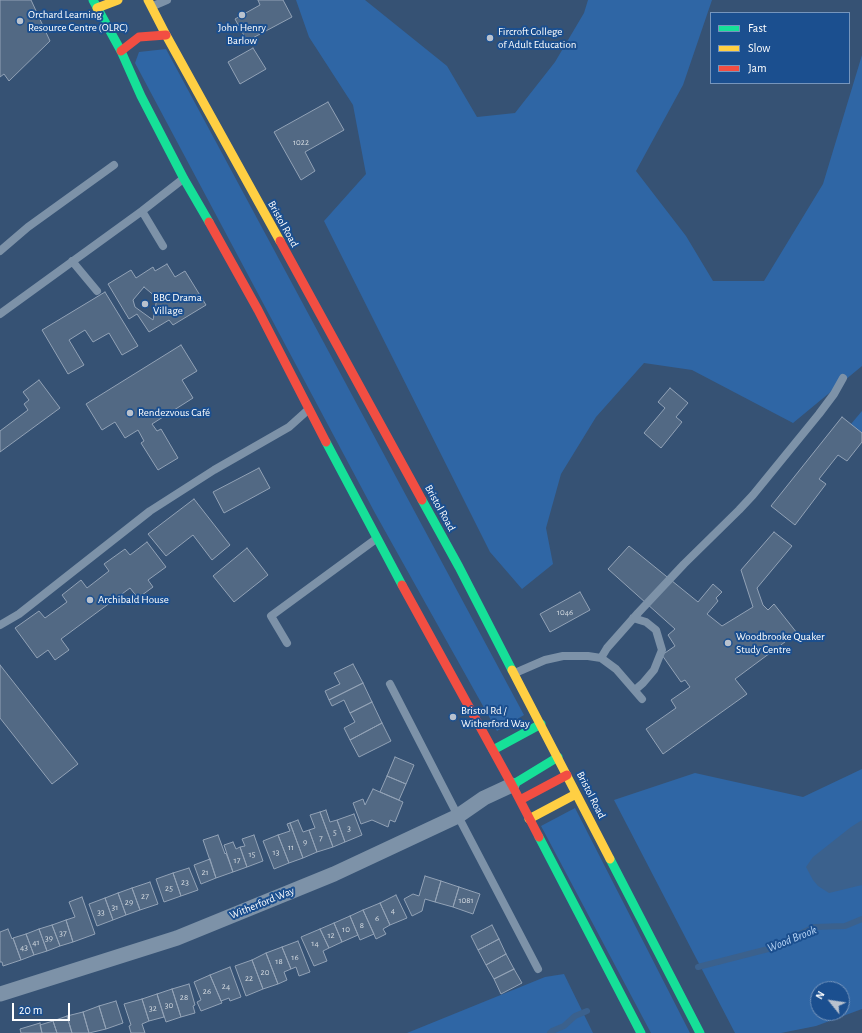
<!DOCTYPE html>
<meta charset="utf-8">
<style>
body{margin:0}
#map{position:relative;width:862px;height:1033px;overflow:hidden;background:#365274;font-family:"Alegreya Sans",sans-serif}
canvas{display:block}
.legend{position:absolute;left:710px;top:12px;width:140px;height:72px;box-sizing:border-box;background:#1b4f8f;border:1px solid #7695bc;margin:0;padding:5px 7px;list-style:none;font-size:12px;color:#fff}
.legend li{display:flex;align-items:center;gap:8px;height:20px}
.legend b{width:20px;border:1px solid #7695bc}
.north{position:absolute;left:810px;top:981px;width:40px;height:40px;box-sizing:border-box;background:#1b4f8f;border:1px solid #7695bc;border-radius:50%;rotate:300deg;font-size:11px;font-weight:700;line-height:16px;text-align:center;color:#fff}
.north::after{content:'';display:block;margin:auto;width:14px;height:18px;background:#b9c2ce;clip-path:polygon(50% 0,100% 100%,50% 72%,0 100%)}
.scale{position:absolute;left:12px;top:1003px;width:58px;height:18px;box-sizing:border-box;border:2px solid #fff;border-top:0;padding-left:5px;font-size:12px;line-height:14px;white-space:nowrap;color:#fff;-webkit-text-stroke:3px #1b4f8f;paint-order:stroke}
</style>
<div id="map">
<canvas width="862" height="1033"></canvas>
<ul class="legend">
<li><b style="height:5px;background:#16e098"></b>Fast</li>
<li><b style="height:5px;background:#ffcf43"></b>Slow</li>
<li><b style="height:5px;background:#f24e42"></b>Jam</li>
</ul>
<div class="north">N</div>
<div class="scale">20 m</div>
</div>
<script>
const ctx = document.querySelector('canvas').getContext('2d');
ctx.lineJoin = 'round';
function fill(path, color) {
  ctx.fillStyle = color;
  ctx.fill(path, 'evenodd');
}
function shape(rows) {
  const path = new Path2D();
  for (const r of rows) {
    path.moveTo(r[0], r[1]);
    for (let i = 2; i < r.length; i += 2) path.lineTo(r[i], r[i + 1]);
  }
  return path;
}
function trace(path, color, width, dash) {
  ctx.strokeStyle = color;
  ctx.lineWidth = width;
  ctx.lineCap = dash ? 'butt' : 'round';
  ctx.setLineDash(dash || []);
  ctx.stroke(path);
}
function drawText(font, color, halo, rows, align = 'center') {
  ctx.font = font + ' "Alegreya Sans",sans-serif';
  ctx.lineWidth = 4;
  ctx.setLineDash([]);
  ctx.textBaseline = 'middle';
  ctx.strokeStyle = halo;
  ctx.fillStyle = color;
  for (const [text, x, y, turn = 0] of rows) {
    ctx.save();
    ctx.translate(x, y);
    ctx.rotate((+turn || 0) * Math.PI / 180);
    ctx.textAlign = isNaN(turn) ? turn : align;
    if (halo) ctx.strokeText(text, 0, 0);
    ctx.fillText(text, 0, 0);
    ctx.restore();
  }
}
fill(shape([
 [296,0,365,0,447,66,477,117,515,113,555,62,584,13,588,0,712,0,683,85,636,171,686,236,713,281,764,281,823,184,862,55,862,366,793,423,692,370,644,363,596,417,561,474,546,528,553,564,522,589,490,552,324,221,366,174,353,105,309,37],
 [166,49,524,715,497,731,375,513,135,63,139,52],
 [862,411,862,433,851,424],
 [862,769,862,1009,816,1026,781,1033,735,1033,614,800,695,773,803,797],
 [818,989,842,989,842,1013,818,1013],
 [575,808,690,1033,651,1033,541,826],
 [564,974,593,1033,407,1033,545,977]
]), '#2f66a5');
fill(shape([
 [862,820,862,885,829,893,818,886,813,880,806,867,813,857,851,827]
]), '#3b618d');
trace(shape([
 [698,967,772,948,814,927,845,926,862,919],
 [550,1033,552,1031,564,1026,575,1016,587,1011]
]), '#3b618d', 6);
const building = shape([
 [0,0,31,0,50,41,9,81,4,74,0,77,0,0],
 [258,0,283,0,292,17,247,41,235,19,260,5,258,0],
 [253,48,266,69,240,84,228,62,253,48],
 [328,102,344,130,305,152,315,171,301,180,274,132,328,102],
 [167,264,175,277,185,271,206,305,173,325,169,320,149,332,137,314,129,319,108,284,131,270,136,278,153,267,155,271,167,264],
 [144,287,157,298,153,320,135,307,133,300,144,287],
 [105,292,138,346,122,355,109,333,93,342,85,330,69,340,84,365,68,374,42,330,105,292],
 [181,345,197,371,182,380,193,398,152,424,157,431,161,429,178,458,158,470,141,443,144,441,138,430,125,438,115,422,102,430,86,404,181,345],
 [39,380,60,408,0,452,0,431,28,410,24,404,29,400,23,392,39,380],
 [670,388,688,403,676,417,682,422,661,448,644,433,665,408,658,402,670,388],
 [842,417,862,433,862,442,847,461,838,455,819,479,826,484,795,525,771,506,842,417],
 [259,468,270,488,224,513,213,492,259,468],
 [194,499,230,545,212,560,193,535,166,556,148,534,194,499],
 [774,532,792,546,757,588,763,605,768,610,774,604,797,633,735,679,747,694,663,754,646,729,676,708,671,700,690,687,685,680,681,682,662,655,675,646,668,635,675,629,608,569,629,546,698,602,713,584,722,592,716,598,718,601,707,614,722,626,753,607,741,570,774,532],
 [147,542,166,567,148,580,153,587,138,598,130,588,61,639,69,650,55,660,48,650,37,658,15,628,39,611,45,618,67,602,62,595,81,580,87,588,109,571,104,564,125,549,130,555,147,542],
 [247,548,268,575,234,602,213,576,247,548],
 [580,592,590,610,550,632,540,614,580,592],
 [353,664,363,683,329,700,325,691,340,684,334,673,353,664],
 [0,665,78,764,52,784,0,718,0,665],
 [363,683,372,702,350,713,344,700,332,706,329,700,363,683],
 [372,702,382,723,350,740,344,728,355,722,350,713,372,702],
 [382,723,391,741,359,757,350,740,382,723],
 [395,757,414,765,406,784,387,776,395,757],
 [387,776,406,784,399,800,380,792,387,776],
 [373,789,403,802,395,822,390,820,388,827,372,820,361,824,353,803,363,799,365,805,373,789],
 [326,810,330,822,337,820,345,842,333,847,320,812,326,810],
 [320,812,333,847,317,852,309,830,315,828,310,815,320,812],
 [354,814,362,835,345,842,337,820,354,814],
 [298,820,303,832,309,830,317,852,303,858,290,823,298,820],
 [290,823,303,858,289,863,278,835,290,831,287,824,290,823],
 [218,835,225,854,226,853,233,872,216,878,203,840,218,835],
 [254,835,263,861,247,867,240,847,245,846,242,839,254,835],
 [278,835,289,863,274,869,263,841,278,835],
 [233,842,236,849,240,847,247,867,233,872,224,845,233,842],
 [210,859,216,878,201,884,194,865,210,859],
 [189,868,198,890,181,896,173,873,189,868],
 [173,873,181,896,164,902,156,879,173,873],
 [425,876,441,881,435,902,425,899,422,911,412,916,404,899,413,894,419,896,425,876],
 [441,881,459,887,453,907,435,902,441,881],
 [150,882,158,904,140,910,132,888,150,882],
 [459,887,480,894,473,914,453,907,459,887],
 [132,888,140,910,126,915,118,893,132,888],
 [118,893,126,915,113,920,105,898,118,893],
 [396,895,407,918,390,925,380,903,396,895],
 [82,897,95,934,73,942,66,920,75,917,69,902,82,897],
 [105,898,113,920,97,926,89,904,105,898],
 [380,903,390,925,383,929,386,934,376,939,363,910,380,903],
 [363,910,374,934,360,940,350,916,363,910],
 [350,916,358,935,342,942,334,923,350,916],
 [66,920,73,942,60,946,52,925,66,920],
 [334,923,342,942,329,948,320,929,334,923],
 [52,925,60,946,47,951,39,929,52,925],
 [492,925,499,939,478,950,471,936,492,925],
 [8,929,12,939,13,938,21,960,3,966,2,962,0,962,0,932,8,929],
 [39,929,47,951,34,955,26,934,39,929],
 [320,929,329,948,323,951,327,961,314,966,301,937,320,929],
 [26,934,34,955,21,960,13,938,26,934],
 [499,939,506,954,486,965,478,950,499,939],
 [298,941,310,972,299,976,296,967,291,969,282,947,298,941],
 [282,947,291,969,284,972,287,980,278,984,266,953,282,947],
 [266,953,278,984,263,989,252,960,266,953],
 [506,954,514,969,494,979,486,965,506,954],
 [252,960,263,989,246,996,235,966,252,960],
 [230,967,241,997,230,1001,229,998,221,1001,210,975,230,967],
 [514,969,522,983,501,994,494,979,514,969],
 [210,975,222,1003,201,1011,197,1002,201,1000,194,982,210,975],
 [189,984,195,1005,193,1006,195,1013,181,1017,172,989,189,984],
 [172,989,181,1017,166,1022,157,994,172,989],
 [157,994,164,1017,149,1021,142,999,157,994],
 [142,999,149,1021,142,1024,145,1033,131,1033,129,1026,131,1025,124,1004,142,999],
 [116,1001,123,1023,106,1029,99,1006,116,1001],
 [99,1006,106,1029,89,1033,83,1012,99,1006],
 [83,1012,89,1033,72,1033,67,1016,83,1012],
 [67,1016,72,1033,57,1033,53,1021,67,1016],
 [53,1021,57,1033,42,1033,40,1025,53,1021],
 [40,1023,42,1033,21,1033,20,1029,40,1023]
]);
fill(building, '#526984');
trace(building, '#92a2b6', 1);
trace(shape([
 [153,6,167,0],
 [142,211,163,246],
 [0,251,28,227,114,165],
 [72,261,97,291],
 [0,314,142,211,183,179],
 [633,618,646,622,656,630,662,650,654,670,643,683,635,690],
 [0,625,19,614,150,511,214,470,289,427,309,409],
 [287,643,271,616,376,539],
 [601,658,607,648,638,613,684,564,739,510,753,495,819,414,834,394,843,378],
 [515,673,545,660,563,656,588,656,601,658,616,669,642,699],
 [390,684,458,816,538,969]
]), '#7d92a8', 8);
trace(shape([
 [0,994,177,938,334,874,458,816,484,798,512,785]
]), '#7d92a8', 15);
trace(shape([
 [93,0,121,51,141,96,184,179,209,222],
 [326,442,402,585],
 [422,500,459,567,512,670],
 [493,750,541,724],
 [512,785,558,757],
 [539,837,641,1033],
 [610,859,700,1033]
]), '#16e098', 9);
trace(shape([
 [148,0,166,35,280,241],
 [97,8,118,0],
 [512,670,610,859],
 [529,819,576,794]
]), '#ffcf43', 9);
trace(shape([
 [121,51,139,37,166,35],
 [209,222,258,310,326,442],
 [280,241,422,500],
 [402,585,512,785,539,837],
 [520,800,567,775]
]), '#f24e42', 9);
for (const [x, y, r, color] of [
 [242,15,4,"#b9c2ce"],
 [20,21,4,"#b9c2ce"],
 [490,38,4,"#b9c2ce"],
 [145,304,4,"#b9c2ce"],
 [130,413,4,"#b9c2ce"],
 [90,600,4,"#b9c2ce"],
 [728,643,4,"#b9c2ce"],
 [453,717,4,"#b9c2ce"]
]) {
  const dot = new Path2D();
  dot.arc(x, y, r, 0, 2 * Math.PI);
  ctx.fillStyle = color;
  ctx.fill(dot);
  trace(dot, '#1b4f8f', 1.5);
}
drawText('9px', '#d4dae0', null, [
 ["1022",301,142],
 ["1046",565,612],
 ["3",349,828],
 ["5",335,832],
 ["7",321,838],
 ["9",305,842],
 ["11",291,847],
 ["13",276,852],
 ["15",252,854],
 ["17",237,860],
 ["21",205,872],
 ["23",185,882],
 ["25",169,888],
 ["27",145,896],
 ["1081",466,900],
 ["29",129,902],
 ["31",115,907],
 ["4",393,910],
 ["33",101,912],
 ["6",377,918],
 ["8",362,925],
 ["10",346,929],
 ["37",63,933],
 ["12",331,935],
 ["39",49,938],
 ["41",36,942],
 ["14",315,943],
 ["43",24,947],
 ["16",295,957],
 ["18",279,961],
 ["20",265,972],
 ["22",249,978],
 ["24",226,986],
 ["26",207,991],
 ["28",184,997],
 ["30",169,1005],
 ["32",153,1008]
]);
drawText('11px', '#fff', '#1b4f8f', [
 ["Orchard Learning",28,15],
 ["Resource Centre (OLRC)",28,28],
 ["John Henry",242,28,"center"],
 ["Barlow",242,41,"center"],
 ["Fircroft College",498,32],
 ["of Adult Education",498,45],
 ["BBC Drama",153,298],
 ["Village",153,311],
 ["Rendezvous Café",138,413],
 ["Archibald House",98,600],
 ["Woodbrooke Quaker",736,637],
 ["Study Centre",736,650],
 ["Bristol Rd /",461,711],
 ["Witherford Way",461,724]
], 'left');
drawText('11px', '#fff', '#1b4f8f', [
 ["Bristol Road",283,224,61],
 ["Bristol Road",440,508,61],
 ["Bristol Road",591,795,63],
 ["Witherford Way",262,903,-22]
]);
drawText('italic 12px', '#b5d3f5', '#1b4f8f', [
 ["Wood Brook",792,939,-22]
]);
</script>
